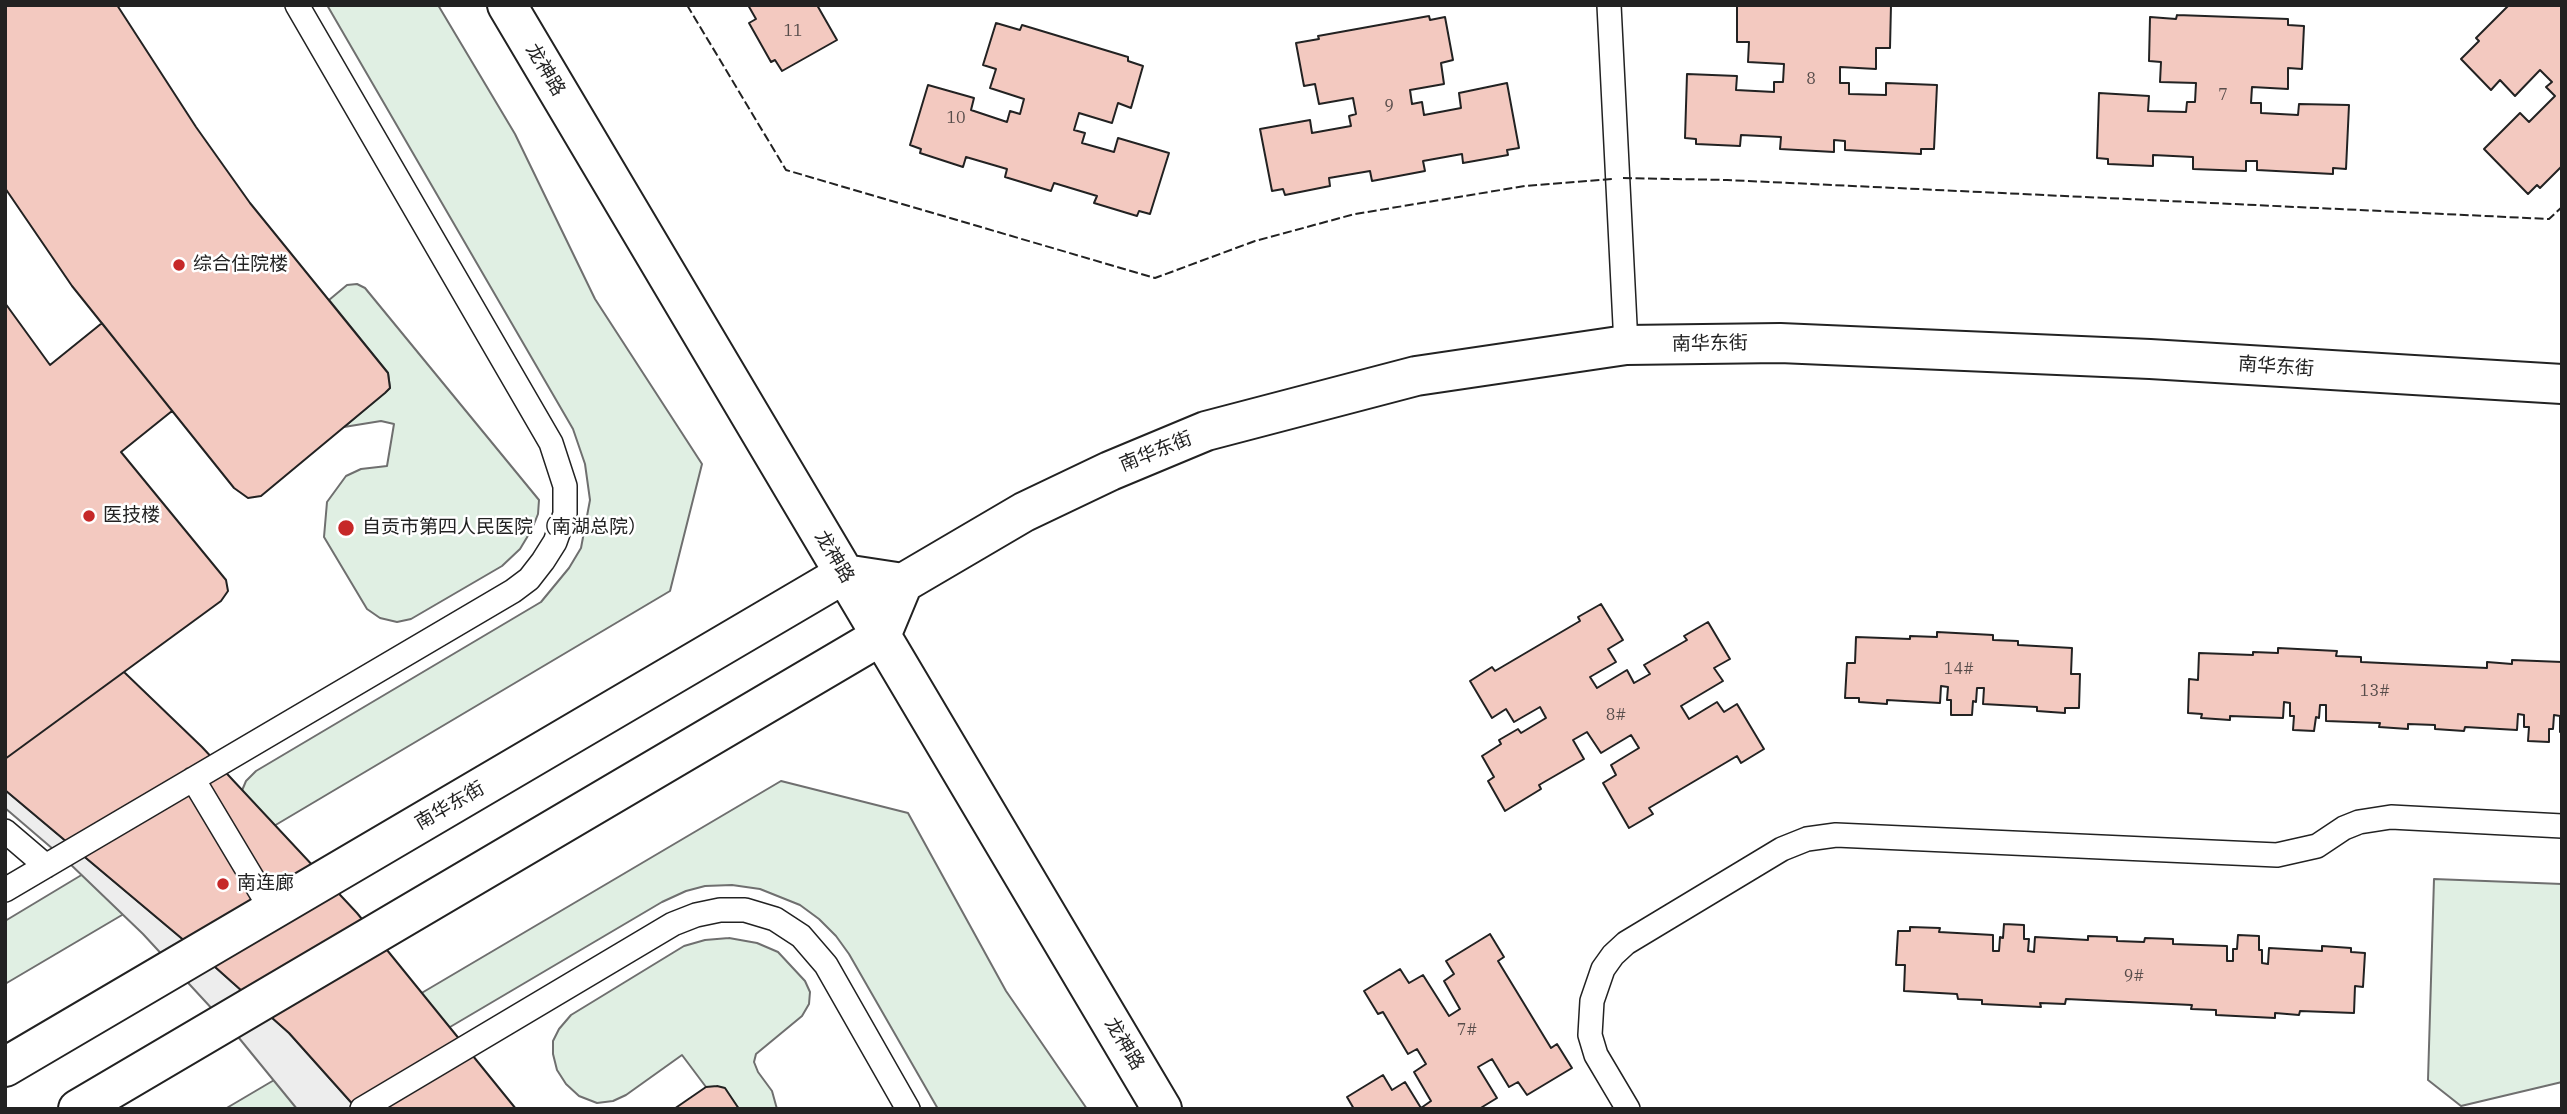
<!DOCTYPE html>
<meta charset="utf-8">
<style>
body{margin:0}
#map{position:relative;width:2567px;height:1114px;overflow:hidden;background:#fff;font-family:"IBM Plex Serif",serif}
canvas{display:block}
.frame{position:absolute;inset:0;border:7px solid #222;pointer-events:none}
</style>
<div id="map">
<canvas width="2567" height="1114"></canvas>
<div class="frame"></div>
</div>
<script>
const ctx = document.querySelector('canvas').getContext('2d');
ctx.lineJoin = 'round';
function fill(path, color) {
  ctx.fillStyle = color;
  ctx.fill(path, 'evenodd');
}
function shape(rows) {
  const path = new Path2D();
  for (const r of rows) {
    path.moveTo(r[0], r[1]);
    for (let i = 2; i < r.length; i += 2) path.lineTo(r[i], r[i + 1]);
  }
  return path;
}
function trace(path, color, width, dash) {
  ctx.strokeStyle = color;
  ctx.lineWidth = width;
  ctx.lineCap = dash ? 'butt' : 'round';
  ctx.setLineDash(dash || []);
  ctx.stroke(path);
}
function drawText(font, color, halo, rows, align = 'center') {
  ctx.font = font + ' "IBM Plex Serif","Noto Sans SC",serif';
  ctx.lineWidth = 5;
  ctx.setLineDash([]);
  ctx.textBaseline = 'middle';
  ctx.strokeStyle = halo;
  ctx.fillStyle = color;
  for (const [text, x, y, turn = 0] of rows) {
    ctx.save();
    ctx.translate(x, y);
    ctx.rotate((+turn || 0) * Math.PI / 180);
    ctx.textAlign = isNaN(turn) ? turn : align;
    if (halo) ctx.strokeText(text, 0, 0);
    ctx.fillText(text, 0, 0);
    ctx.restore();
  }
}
const green = shape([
 [327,5,438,5,515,134,595,299,702,464,670,591,252,839,238,800,246,781,256,771,541,602,569,568,581,548,590,500,585,464,573,429,327,5],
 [357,284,365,288,539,500,538,514,532,529,520,549,502,566,411,619,397,622,380,618,367,609,324,537,327,502,346,476,361,469,387,466,394,424,381,421,344,427,390,388,388,373,329,300,347,285,357,284],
 [781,781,908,813,1006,991,1087,1109,938,1109,849,954,836,936,819,919,800,905,760,889,732,885,705,886,686,891,662,902,311,1109,225,1109,781,781],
 [153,832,217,859,5,984,5,921,153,832],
 [2434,879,2562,884,2562,1082,2461,1106,2428,1080,2434,879],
 [729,938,757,943,778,952,805,981,810,992,809,1004,802,1016,756,1054,754,1062,758,1072,772,1091,777,1109,739,1109,724,1088,706,1087,682,1055,626,1095,613,1101,597,1103,579,1096,566,1084,557,1070,553,1054,553,1041,559,1029,571,1015,684,946,705,940,729,938]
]);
fill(green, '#e0efe3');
trace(green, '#6f6f6f', 2);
const parking = shape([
 [5,790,205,958,289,1033,357,1109,297,1109,239,1038,143,934,67,861,5,808,5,790]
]);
fill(parking, '#ededed');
trace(parking, '#6f6f6f', 2);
const building = shape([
 [5,5,117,5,196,127,250,203,388,373,390,388,385,393,261,496,248,498,234,488,72,286,5,188,5,5],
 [748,5,817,5,837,40,782,71,775,60,771,62,749,23,756,19,748,5],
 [1737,5,1891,5,1890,48,1876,48,1876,69,1840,67,1840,83,1849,83,1849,94,1886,95,1886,83,1937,85,1934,149,1921,149,1921,154,1845,150,1845,141,1834,140,1834,152,1780,149,1781,137,1741,135,1740,146,1696,144,1696,139,1685,138,1687,74,1737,76,1736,90,1774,92,1774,82,1783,82,1784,64,1748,62,1749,42,1737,42,1737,5],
 [2509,5,2562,5,2562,166,2540,188,2537,185,2528,194,2484,149,2520,113,2529,122,2555,96,2546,87,2552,82,2540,70,2515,96,2500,80,2491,90,2461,59,2479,41,2476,38,2509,5],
 [2177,15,2288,19,2288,25,2304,26,2302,69,2288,68,2288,89,2252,87,2251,103,2261,103,2261,113,2298,115,2299,104,2349,105,2346,169,2333,168,2333,174,2257,170,2257,161,2246,161,2246,171,2193,169,2193,157,2153,155,2153,166,2108,164,2108,159,2097,158,2099,93,2149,96,2148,111,2186,112,2187,102,2195,102,2196,83,2160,82,2161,62,2149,61,2150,17,2176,19,2177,15],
 [1429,16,1430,20,1445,17,1453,60,1441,63,1444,84,1410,90,1412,104,1422,102,1424,115,1461,108,1459,93,1507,83,1519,148,1507,150,1508,155,1463,163,1462,154,1423,161,1425,171,1372,181,1370,171,1329,178,1330,186,1285,195,1283,189,1272,191,1260,129,1310,120,1312,133,1351,126,1349,116,1356,114,1353,98,1319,104,1315,84,1304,86,1296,43,1319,39,1318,36,1429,16],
 [996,23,1020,30,1022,25,1128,57,1128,61,1143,66,1131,108,1118,103,1112,123,1079,113,1074,130,1085,133,1082,143,1114,152,1118,138,1169,153,1150,214,1139,211,1137,216,1094,203,1097,196,1054,183,1051,191,1005,177,1007,169,966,157,963,167,920,153,921,149,910,145,928,85,974,98,971,110,1007,122,1010,111,1020,114,1024,99,990,88,996,69,983,65,996,23],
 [5,303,50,365,102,323,172,411,121,452,226,580,228,591,221,601,5,759,5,303],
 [1601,604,1623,640,1608,649,1616,662,1590,677,1597,688,1627,670,1634,683,1650,674,1644,665,1687,640,1684,636,1708,622,1730,659,1714,668,1723,681,1681,706,1689,719,1717,702,1724,712,1737,704,1764,749,1741,763,1737,756,1649,808,1653,814,1629,828,1603,783,1616,775,1611,765,1639,748,1631,735,1601,753,1587,732,1573,740,1584,759,1539,785,1541,789,1505,811,1488,781,1494,777,1482,756,1501,744,1499,740,1518,729,1521,733,1546,718,1540,707,1514,722,1506,709,1492,718,1470,681,1492,667,1495,671,1580,621,1578,617,1601,604],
 [1937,632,1993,635,1993,640,2018,641,2018,645,2072,648,2071,674,2080,674,2079,708,2065,708,2065,713,2037,711,2037,707,1983,704,1984,688,1977,688,1976,702,1973,701,1972,715,1951,715,1951,700,1947,700,1948,687,1941,686,1940,703,1887,700,1887,704,1859,702,1859,698,1845,698,1847,663,1855,663,1856,637,1910,639,1910,636,1937,637,1937,632],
 [2278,648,2337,651,2336,656,2361,657,2361,662,2487,668,2487,662,2512,664,2512,660,2562,662,2562,732,2560,732,2560,716,2554,715,2553,729,2549,729,2549,742,2528,741,2529,727,2524,727,2524,715,2518,714,2517,730,2465,727,2464,731,2435,729,2435,725,2408,724,2408,729,2379,727,2380,723,2326,721,2326,705,2320,705,2319,718,2316,717,2314,731,2293,730,2294,716,2290,716,2290,703,2284,702,2283,718,2230,716,2230,720,2201,718,2202,714,2188,713,2189,679,2198,680,2199,653,2253,655,2253,652,2278,653,2278,648],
 [124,672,202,747,357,913,516,1109,357,1109,289,1033,205,958,5,790,5,759,124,672],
 [2004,924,2024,925,2024,939,2029,939,2028,951,2034,952,2035,937,2088,940,2088,936,2117,937,2117,941,2144,942,2145,938,2173,939,2173,944,2227,946,2227,961,2233,961,2233,949,2237,949,2238,935,2259,936,2259,950,2262,950,2262,963,2268,964,2269,948,2322,951,2322,946,2351,948,2351,952,2365,953,2363,987,2355,986,2354,1013,2300,1011,2299,1015,2275,1013,2275,1018,2216,1015,2216,1010,2191,1009,2192,1005,2066,999,2065,1004,2040,1003,2041,1007,1982,1004,1982,1000,1958,999,1957,994,1904,991,1905,965,1896,965,1898,931,1910,931,1910,927,1940,928,1939,932,1993,935,1993,951,1999,951,2000,937,2003,938,2004,924],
 [1490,934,1504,957,1498,961,1551,1048,1557,1044,1572,1068,1527,1095,1518,1082,1509,1087,1492,1059,1478,1067,1497,1098,1479,1109,1354,1109,1347,1097,1383,1075,1392,1090,1405,1082,1421,1108,1431,1101,1414,1072,1426,1064,1417,1049,1408,1054,1383,1012,1378,1014,1364,991,1400,969,1409,983,1423,975,1449,1016,1460,1009,1444,981,1454,974,1446,961,1490,934],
 [717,1086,725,1088,739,1109,674,1109,706,1087,717,1086]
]);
fill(building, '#f3c9c0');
trace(building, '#222', 2);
const service = shape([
 [1609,5,1626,345],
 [193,779,272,911],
 [5,831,46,866],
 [5,890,513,591,529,579,543,561,555,542,565,514,565,486,551,443,297,5],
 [362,1109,673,924,696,915,720,910,745,910,775,919,801,936,826,965,908,1109],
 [1628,1109,1596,1055,1590,1035,1592,1001,1603,969,1613,955,1626,943,1782,849,1807,839,1836,835,2277,855,2317,846,2344,828,2359,822,2391,817,2562,826]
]);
const minor = shape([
 [507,5,1162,1109],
 [903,583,1024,512,1110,471,1206,431,1416,376,1626,345,1780,343,2150,359,2562,384],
 [5,1067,844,574,903,583,881,636,78,1109]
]);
trace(service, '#222', 26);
trace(minor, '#222', 42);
trace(service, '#fff', 23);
trace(minor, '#fff', 38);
trace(shape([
 [687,5,786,170,1155,278,1255,241,1355,214,1525,186,1613,179],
 [1623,178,1727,180,2549,219,2562,207]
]), '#222', 2, [9, 3.5]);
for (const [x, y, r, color] of [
 [179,265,7,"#c62828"],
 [89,516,7,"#c62828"],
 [346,528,9,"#c62828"],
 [223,884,7,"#c62828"]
]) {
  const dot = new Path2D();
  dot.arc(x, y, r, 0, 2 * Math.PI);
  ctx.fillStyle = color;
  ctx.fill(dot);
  trace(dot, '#fff', 2.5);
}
drawText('16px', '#564c4a', null, [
 ["11",793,31],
 ["8",1811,79],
 ["7",2223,95],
 ["9",1389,106],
 ["10",956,118],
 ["14#",1959,669],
 ["13#",2375,691],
 ["8#",1616,715],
 ["9#",2134,976],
 ["7#",1467,1030]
]);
drawText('19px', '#222', '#fff', [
 ["龙神路",545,70,59],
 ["南华东街",1710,344,-1],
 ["南华东街",2276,367,4],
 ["南华东街",1156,452,-22],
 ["龙神路",834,557,59],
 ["南华东街",450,806,-30],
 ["龙神路",1124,1044,59]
]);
drawText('19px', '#222', '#fff', [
 ["综合住院楼",193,265],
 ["医技楼",103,516],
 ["自贡市第四人民医院（南湖总院）",362,528],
 ["南连廊",237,884]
], 'left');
</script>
